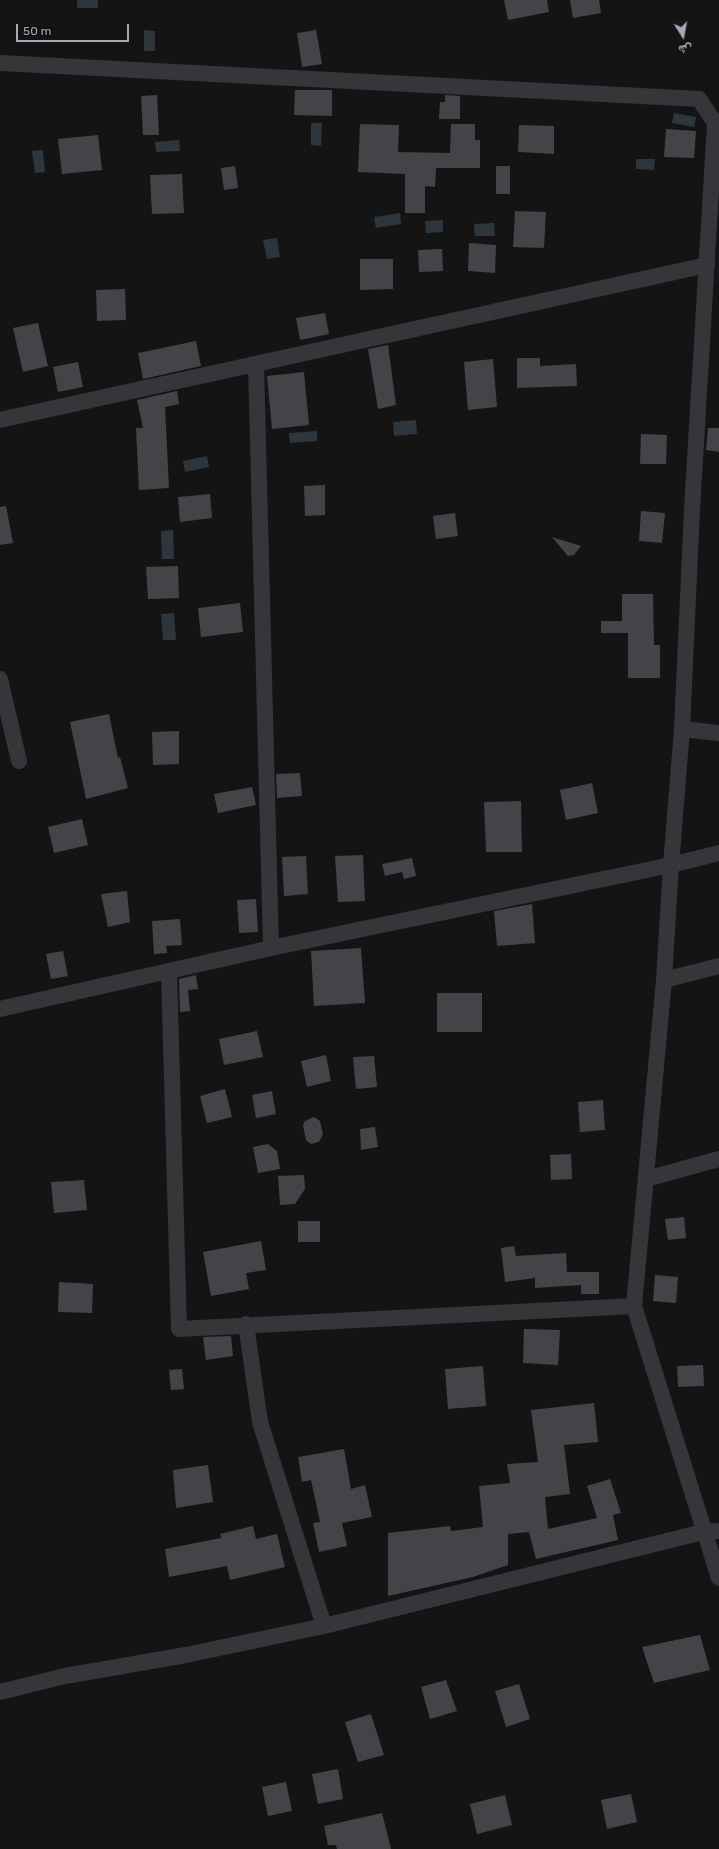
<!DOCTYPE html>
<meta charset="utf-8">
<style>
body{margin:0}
#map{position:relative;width:719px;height:1849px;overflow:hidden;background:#141415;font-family:Rubik,Cairo,sans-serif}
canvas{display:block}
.north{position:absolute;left:663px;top:16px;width:40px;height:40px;-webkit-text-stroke:3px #0f0f10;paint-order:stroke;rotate:169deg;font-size:11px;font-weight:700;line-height:16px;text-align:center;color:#a7aab4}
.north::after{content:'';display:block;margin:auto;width:14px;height:18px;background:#a7aab4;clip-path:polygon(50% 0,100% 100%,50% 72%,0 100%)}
.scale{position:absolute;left:16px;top:24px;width:113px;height:18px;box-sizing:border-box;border:2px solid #a7aab4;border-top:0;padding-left:5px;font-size:12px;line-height:14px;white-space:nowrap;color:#a7aab4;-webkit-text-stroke:3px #0f0f10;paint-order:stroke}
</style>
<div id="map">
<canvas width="719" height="1849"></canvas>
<div class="north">ش</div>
<div class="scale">50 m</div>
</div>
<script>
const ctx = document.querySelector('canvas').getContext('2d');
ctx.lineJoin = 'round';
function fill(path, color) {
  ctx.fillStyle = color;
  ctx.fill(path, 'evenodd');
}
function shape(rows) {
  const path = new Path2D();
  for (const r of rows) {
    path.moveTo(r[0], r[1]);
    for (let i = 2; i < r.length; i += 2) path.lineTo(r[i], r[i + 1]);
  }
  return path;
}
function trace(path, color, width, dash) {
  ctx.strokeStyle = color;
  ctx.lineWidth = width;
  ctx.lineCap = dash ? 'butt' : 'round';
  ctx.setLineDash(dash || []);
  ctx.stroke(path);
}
fill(shape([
 [77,0,98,0,98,8,77,8],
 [144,30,155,31,155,51,144,51],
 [674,113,696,117,694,127,672,123],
 [311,123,322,123,321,146,311,145],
 [179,140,180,151,156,152,155,142],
 [43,150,45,172,35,173,32,151],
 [636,159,655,159,654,170,636,169],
 [400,213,401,224,376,228,374,217],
 [443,220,443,232,426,233,425,221],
 [494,223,495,236,475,236,474,224],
 [277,238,280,257,267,259,263,240],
 [416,420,417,434,394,436,393,422],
 [317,431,317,441,290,443,289,433],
 [207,456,209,467,185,472,183,461],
 [173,530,174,559,162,559,161,531],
 [174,613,176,640,163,640,161,614]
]), '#2e363d');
fill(shape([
 [504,0,547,0,549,12,508,20],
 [570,0,599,0,601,13,573,18],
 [316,30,322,64,302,67,297,33],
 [295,90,332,90,332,116,294,115],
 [157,95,159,135,143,135,141,96],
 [445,95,460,96,460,119,439,119,440,102,445,102],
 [360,124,399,125,398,152,450,153,451,124,475,124,475,140,480,140,480,168,436,168,435,187,425,186,425,213,405,213,405,174,358,172],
 [519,125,554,126,554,154,518,152],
 [666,129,696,131,694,158,664,157],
 [98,135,102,170,62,174,58,139],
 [235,166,238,188,224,190,221,168],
 [496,166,510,166,510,194,496,194],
 [182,174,184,213,152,214,150,175],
 [515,211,546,212,544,248,513,247],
 [469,243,496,245,495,273,468,271],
 [442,249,443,271,419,272,418,250],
 [360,259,393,259,393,289,360,290],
 [125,289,126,320,97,321,96,290],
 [325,313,329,334,300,340,296,318],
 [38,323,48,366,23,372,13,328],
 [196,341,201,366,143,379,138,353],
 [388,345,396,405,378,409,368,349],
 [517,358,540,358,540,366,576,364,577,386,517,388],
 [493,359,497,407,468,410,464,362],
 [78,362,83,387,58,392,53,367],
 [304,372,309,425,272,429,267,376],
 [177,391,179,404,165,407,169,488,139,490,136,428,143,428,137,400],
 [708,428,719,428,719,452,706,450],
 [641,434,667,435,666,464,640,464],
 [325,485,325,515,305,516,304,486],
 [210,494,212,518,180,522,178,497],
 [6,506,13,543,0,545,0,507],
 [641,511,665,513,662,543,639,541],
 [455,513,458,536,436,539,433,516],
 [552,537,581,546,574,555,568,556],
 [178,566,179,598,148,599,146,567],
 [622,594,653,594,654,645,660,645,660,678,628,678,628,633,601,633,601,621,622,621],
 [240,603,243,632,201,637,198,608],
 [109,714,118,758,120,757,128,788,86,799,70,722],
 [179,731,179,764,153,765,152,732],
 [300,773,302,796,277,798,276,774],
 [592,783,598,813,566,820,560,790],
 [252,787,256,805,218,813,214,794],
 [521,801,522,852,486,852,484,802],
 [82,819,88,845,54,853,48,827],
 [363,855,365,901,338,902,335,856],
 [306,856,308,894,284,896,282,857],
 [412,858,416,876,404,879,402,872,385,876,382,864],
 [127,891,130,922,108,927,101,894],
 [256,899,258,932,239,933,237,900],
 [532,904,535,943,497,946,494,911],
 [180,919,182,945,166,946,167,953,154,954,152,921],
 [361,948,365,1003,314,1006,311,951],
 [63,951,68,976,51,979,46,954],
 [196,975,198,989,188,990,190,1011,180,1012,179,979],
 [437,993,482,993,482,1032,437,1032],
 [257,1031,263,1057,224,1065,219,1039],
 [326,1055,331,1081,307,1087,301,1061],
 [374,1056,377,1087,356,1089,353,1057],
 [225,1089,232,1117,207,1123,200,1096],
 [272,1091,276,1114,256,1118,252,1095],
 [603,1100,605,1130,580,1132,578,1102],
 [314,1117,320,1121,323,1134,319,1142,311,1144,306,1140,303,1125,305,1121],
 [375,1127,378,1147,361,1150,360,1129],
 [268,1144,277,1151,280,1169,258,1173,253,1147],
 [571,1154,572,1179,551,1180,550,1155],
 [304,1175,305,1189,295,1204,280,1205,278,1176],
 [84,1180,87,1210,54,1213,51,1182],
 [684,1217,686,1238,668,1240,665,1219],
 [298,1221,320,1221,320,1242,298,1242],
 [261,1241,266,1270,246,1273,249,1289,211,1296,203,1252],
 [514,1246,516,1256,566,1253,567,1272,599,1272,599,1294,581,1294,581,1285,535,1288,535,1278,505,1282,501,1248],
 [655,1275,678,1277,676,1303,653,1301],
 [59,1282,93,1284,92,1313,58,1312],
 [524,1329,560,1330,558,1365,523,1363],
 [231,1336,233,1356,206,1360,203,1337],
 [703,1365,704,1386,678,1387,677,1366],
 [483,1366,486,1406,448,1409,445,1369],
 [182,1369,184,1389,171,1390,169,1370],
 [594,1403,598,1442,564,1445,570,1494,545,1497,548,1529,597,1518,587,1486,610,1479,621,1513,613,1515,618,1540,536,1559,529,1532,508,1534,508,1565,473,1577,388,1596,388,1533,450,1526,451,1531,483,1527,479,1486,510,1483,507,1464,538,1462,531,1410],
 [344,1449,351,1489,365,1485,372,1517,342,1523,347,1546,319,1552,313,1523,320,1522,311,1480,302,1482,298,1457],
 [208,1465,213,1502,176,1508,173,1470],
 [253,1526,256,1539,277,1534,285,1567,230,1580,227,1566,169,1577,165,1549,221,1538,220,1534],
 [700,1635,710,1670,654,1683,642,1647],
 [446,1680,457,1711,430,1719,421,1687],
 [519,1684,530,1719,506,1727,495,1691],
 [371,1714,384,1755,358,1762,345,1722],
 [338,1769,343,1799,318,1804,312,1774],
 [286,1782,292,1811,268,1816,262,1787],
 [631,1794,637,1822,607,1829,601,1800],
 [505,1795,512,1825,477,1834,470,1804],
 [382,1813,391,1849,337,1849,336,1845,328,1845,324,1826]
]), '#434448');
trace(shape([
 [0,63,699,99,715,123,692,510,682,729,671,865,664,980,634,1306,719,1578],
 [256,364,271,948],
 [0,420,707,265],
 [0,679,19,761],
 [682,729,719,733],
 [169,971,179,1329,634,1306],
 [664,980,719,966],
 [0,1009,271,948,671,865,719,853],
 [646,1179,719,1159],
 [246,1324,260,1422,324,1626],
 [0,1692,65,1676,186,1655,324,1626,703,1532,719,1531]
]), '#35363a', 16);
</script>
